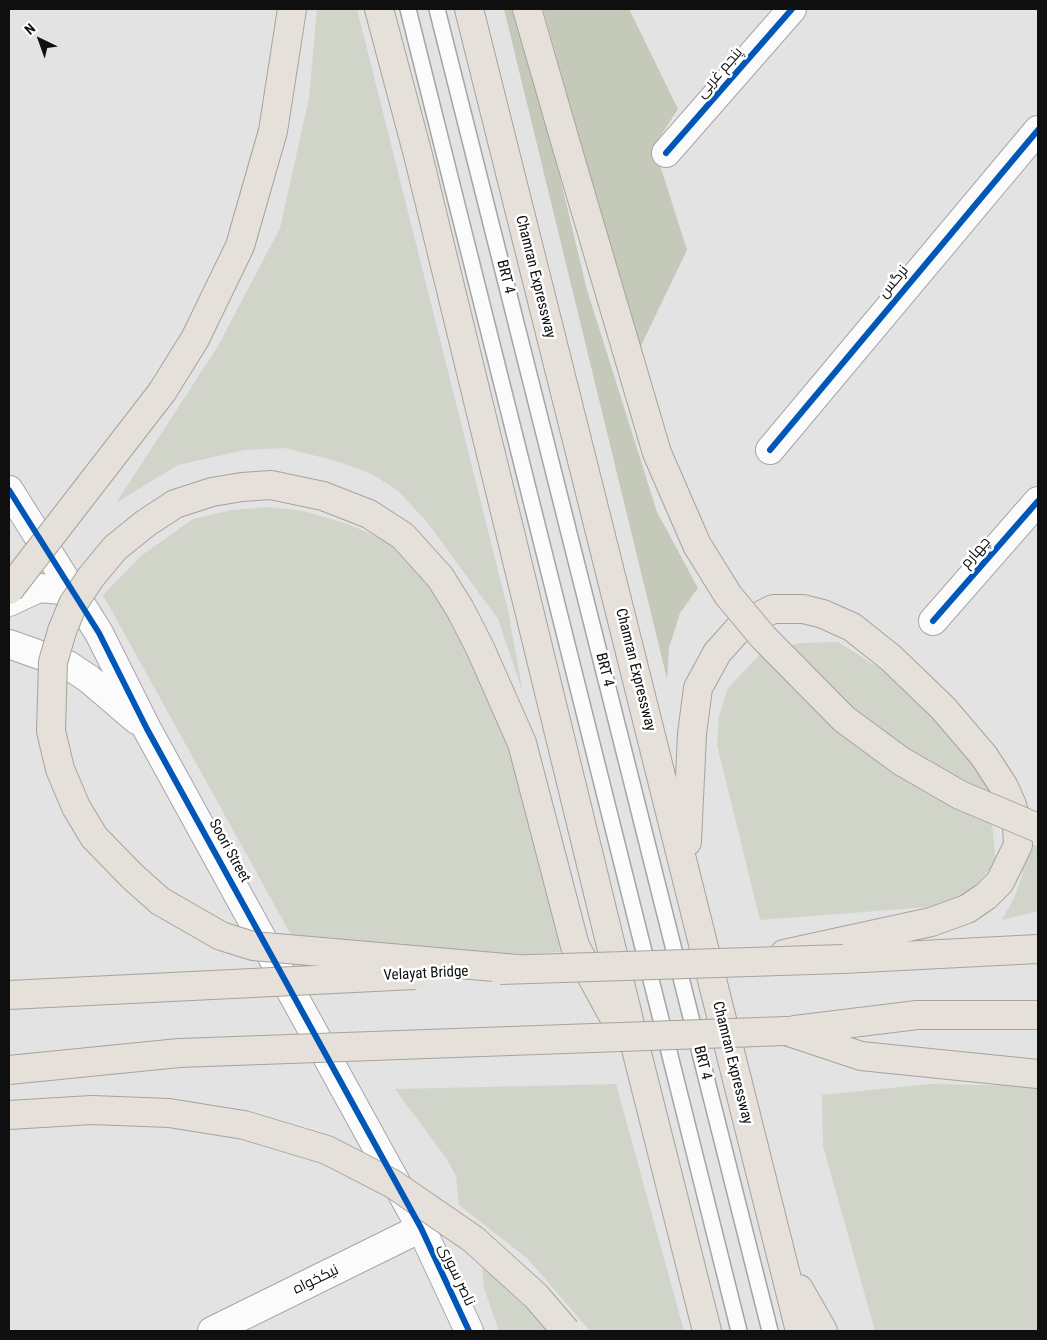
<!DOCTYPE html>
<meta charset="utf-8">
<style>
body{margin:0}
#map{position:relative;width:1047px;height:1340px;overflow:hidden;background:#e3e3e4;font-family:"Roboto Condensed",sans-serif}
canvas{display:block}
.frame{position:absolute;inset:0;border:10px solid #0f0f10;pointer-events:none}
.north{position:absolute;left:15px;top:15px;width:50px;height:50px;-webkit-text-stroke:4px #fff;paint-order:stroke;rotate:318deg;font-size:14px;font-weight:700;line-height:20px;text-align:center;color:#0f0f10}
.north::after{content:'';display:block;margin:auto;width:18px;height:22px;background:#0f0f10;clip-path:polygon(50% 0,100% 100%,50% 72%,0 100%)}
</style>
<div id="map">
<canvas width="1047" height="1340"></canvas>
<div class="frame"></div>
<div class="north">N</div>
</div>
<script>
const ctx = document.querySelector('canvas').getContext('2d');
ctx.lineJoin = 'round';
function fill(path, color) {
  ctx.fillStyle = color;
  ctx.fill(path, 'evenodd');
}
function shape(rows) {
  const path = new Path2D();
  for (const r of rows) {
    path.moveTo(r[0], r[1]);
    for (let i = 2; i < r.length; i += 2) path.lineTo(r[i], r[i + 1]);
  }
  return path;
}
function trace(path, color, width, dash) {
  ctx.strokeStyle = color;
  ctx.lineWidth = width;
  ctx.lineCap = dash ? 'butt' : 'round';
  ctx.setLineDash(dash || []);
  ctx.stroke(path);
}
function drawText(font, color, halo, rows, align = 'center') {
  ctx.font = font + ' "Roboto Condensed",Cairo,sans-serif';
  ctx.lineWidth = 5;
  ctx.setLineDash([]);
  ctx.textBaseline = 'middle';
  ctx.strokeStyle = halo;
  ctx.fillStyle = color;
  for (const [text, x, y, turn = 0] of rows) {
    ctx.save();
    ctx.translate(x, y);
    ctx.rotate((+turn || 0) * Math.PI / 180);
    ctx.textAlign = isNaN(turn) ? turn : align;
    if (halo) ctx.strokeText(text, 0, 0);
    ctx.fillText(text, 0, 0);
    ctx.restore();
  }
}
fill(shape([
 [317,9,357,9,508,610,523,693,498,619,427,522,398,491,372,474,336,461,284,448,244,450,178,465,116,503,218,346,280,228,309,98],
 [268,507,303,511,348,524,383,539,408,556,431,577,492,684,570,951,440,963,306,962,103,595,142,555,193,519,232,510],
 [838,642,887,673,939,721,987,779,996,861,973,890,942,906,760,920,717,745,719,716,728,688,763,651,801,643],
 [1026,843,1038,846,1038,911,1002,920,1014,898,1022,876],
 [616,1084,684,1331,590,1331,528,1259,459,1205,456,1176,446,1158,395,1089],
 [929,1084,1038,1086,1038,1331,875,1331,823,1146,822,1095],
 [482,1266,501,1282,550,1331,499,1331,484,1288]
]), '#d1d5c9');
fill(shape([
 [504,9,512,9,539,90,587,290,657,512,698,588,680,613,669,648,667,679],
 [543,9,629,9,678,109,654,146,687,250,639,350]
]), '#c4c9b9');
const service = shape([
 [408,9,739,1331],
 [437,9,770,1331]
]);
const minor = shape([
 [666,153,792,9],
 [770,450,1038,130],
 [933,621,1038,501],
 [212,1331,421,1228]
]);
const tertiary = shape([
 [9,490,99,633,147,729,421,1228,469,1331],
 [9,602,39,588,73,591],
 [9,644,68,665,89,679,137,720]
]);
const trunk = shape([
 [379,9,418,155,640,1065,707,1331],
 [469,9,800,1331],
 [527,9,568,151],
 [162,392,195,339,240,246,273,131,292,9],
 [242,487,271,485,323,496,369,514,403,536,440,577,460,609,480,648,522,743,575,946,622,1032],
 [687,842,692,734,698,688,717,653,742,625,773,609,803,609,823,614,852,627,891,658,943,708,984,756,1004,787,1012,805,1017,826,1018,845,1000,882,986,896,967,909,931,922,784,954],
 [843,959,1038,949],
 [795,1030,917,1015,1038,1015],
 [786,1031,861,1056,1038,1074],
 [799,1289,823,1331]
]);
trace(service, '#a6a6a7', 18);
trace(minor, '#a6a6a7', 30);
trace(tertiary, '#a6a6a7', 30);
trace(trunk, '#a8a29a', 30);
trace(service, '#fbfbfb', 15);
trace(minor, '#fbfbfb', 28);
trace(tertiary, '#fbfbfb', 28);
trace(trunk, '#e6e0da', 28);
const trunkBridge = shape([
 [568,151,657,453,697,545,728,595,763,637,844,719,901,761,960,795,1038,828],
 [242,487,212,492,175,504,146,523,115,548,91,577,73,604,62,631,53,662,51,731,60,769,76,807,94,837,132,876,160,901,221,936,253,946,517,969],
 [9,590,162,392],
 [500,970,843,959],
 [9,995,415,975],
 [9,1070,179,1053,786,1031],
 [9,1115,92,1110,169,1113,244,1125,327,1150,393,1184,473,1239,536,1296,566,1331]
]);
trace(trunkBridge, '#a8a29a', 30, []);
trace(trunkBridge, '#e6e0da', 28);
trace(shape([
 [666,153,792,9],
 [770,450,1038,130],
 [9,490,99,633,147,729,421,1228,469,1331],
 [933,621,1038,501]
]), '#0057b8', 6);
drawText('15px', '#0f0f10', '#fff', [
 ["پنجم غربی",720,73,-49],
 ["BRT 4",505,277,76],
 ["Chamran Expressway",535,277,76],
 ["نرگس",894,282,-50],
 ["چهارم",976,553,-49],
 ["BRT 4",604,670,76],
 ["Chamran Expressway",635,670,76],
 ["Soori Street",229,851,61],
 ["Velayat Bridge",426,974,-3],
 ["BRT 4",702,1063,76],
 ["Chamran Expressway",732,1063,76],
 ["ناصر سوری",456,1275,65],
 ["نیکخواه",316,1280,-26]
]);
</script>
